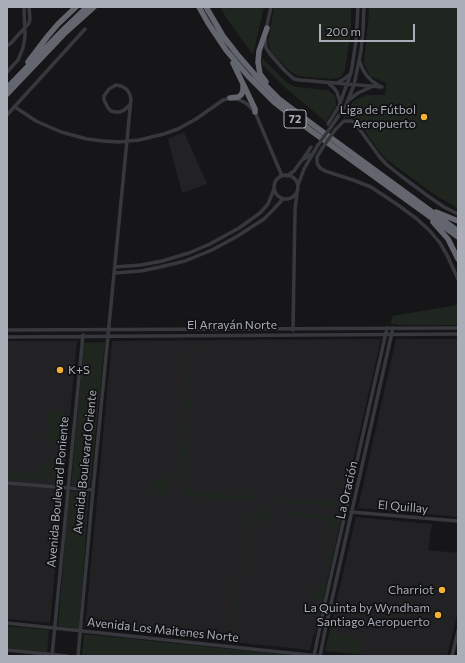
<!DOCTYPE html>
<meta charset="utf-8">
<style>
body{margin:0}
#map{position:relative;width:465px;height:663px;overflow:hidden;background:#161618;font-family:Commissioner,sans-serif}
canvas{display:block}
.frame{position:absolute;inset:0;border:8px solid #a8adb8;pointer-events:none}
.scale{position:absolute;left:319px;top:24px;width:96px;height:18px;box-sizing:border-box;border:2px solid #a8adb8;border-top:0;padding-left:5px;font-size:12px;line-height:14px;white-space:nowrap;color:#a8adb8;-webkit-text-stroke:3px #111113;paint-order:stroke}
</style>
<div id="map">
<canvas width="465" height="663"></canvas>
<div class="frame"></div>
<div class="scale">200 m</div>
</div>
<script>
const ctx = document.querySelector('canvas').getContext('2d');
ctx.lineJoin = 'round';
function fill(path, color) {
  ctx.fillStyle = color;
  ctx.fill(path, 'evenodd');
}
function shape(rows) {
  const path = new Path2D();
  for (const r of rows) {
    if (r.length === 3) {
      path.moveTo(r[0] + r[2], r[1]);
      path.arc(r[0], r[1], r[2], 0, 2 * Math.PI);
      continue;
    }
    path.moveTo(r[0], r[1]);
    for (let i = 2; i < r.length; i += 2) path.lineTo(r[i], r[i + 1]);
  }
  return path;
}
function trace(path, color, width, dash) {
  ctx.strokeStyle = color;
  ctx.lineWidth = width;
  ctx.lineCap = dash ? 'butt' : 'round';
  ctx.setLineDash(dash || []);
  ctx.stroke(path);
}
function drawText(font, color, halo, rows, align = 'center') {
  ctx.font = font + ' Commissioner,sans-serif';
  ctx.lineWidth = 3.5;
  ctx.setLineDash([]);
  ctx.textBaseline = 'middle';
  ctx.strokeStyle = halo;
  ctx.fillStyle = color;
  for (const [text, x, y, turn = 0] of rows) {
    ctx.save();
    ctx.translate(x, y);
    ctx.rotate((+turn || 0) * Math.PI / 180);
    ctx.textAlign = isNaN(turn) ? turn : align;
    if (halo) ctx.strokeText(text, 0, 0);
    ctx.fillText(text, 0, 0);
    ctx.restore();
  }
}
fill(shape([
 [184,132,207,184,182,193,168,139],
 [381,339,310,650,85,627,112,341],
 [396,339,458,339,458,517,358,508],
 [7,341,77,341,50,623,7,619],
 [356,517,432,524,428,550,458,553,458,612,447,656,377,656,325,651]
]), '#222225');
fill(shape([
 [220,7,264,7,253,55,227,19],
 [274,7,351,7,351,31,345,70,341,77,331,79,298,76,290,71,271,52,268,41],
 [368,7,458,7,458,208,435,195,386,159,379,151,358,121,353,118,348,117,343,118,353,101,367,95,385,95,386,83,370,76,364,63,369,13],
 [262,58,286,82,296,87,328,90,335,96,336,105,326,122,287,89,261,64],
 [458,305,458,325,397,325,396,324,391,324,392,316],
 [105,342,90,487,71,486,84,343],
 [195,345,195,349,192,350,190,379,193,380,192,383,190,384,188,403,191,403,191,407,188,408,186,428,189,428,189,431,186,432,185,450,187,450,187,453,184,454,183,466,186,467,177,492,190,351,191,347],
 [49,410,61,411,70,416,65,465,62,465,62,459,64,459,65,445,45,443],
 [40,464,48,464,52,468,56,469,57,475,52,479,48,481,43,480,24,479,7,479,7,472,35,473,39,470],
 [164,475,171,476,169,492,166,494,152,492,153,478,164,479],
 [248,486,254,487,252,500,183,496,182,493,183,490,247,496],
 [69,491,89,493,79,629,58,626],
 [274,495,280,496,280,499,325,503,325,500,345,503,344,509,335,507,323,505,297,504,272,502,273,496],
 [255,508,264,509,266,516,272,517,272,520,259,519,258,529,254,529,253,527],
 [246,509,248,510,244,534,236,637,233,637,242,532],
 [288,511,317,515,330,516,342,515,314,640,317,603,314,603,315,594,317,589,323,584,326,578,329,552,332,552,334,532,331,531,331,524,330,522,325,519,287,515],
 [7,626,49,630,47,652,7,648],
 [331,628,337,629,342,635,362,640,361,654,326,651],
 [84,634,298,656,92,656,82,655]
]), '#1e261f');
trace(shape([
 [266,29,271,7],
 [265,38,266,48,270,54,285,71,294,79,300,80,382,87],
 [7,46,11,43,29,23,30,19,29,7],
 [360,62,363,70,367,76,372,81,381,87],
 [7,72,18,60,23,48,25,36,24,7],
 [337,83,344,79,350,74],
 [329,84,334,88,337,92,340,102],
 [350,99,358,93,371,87],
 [15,107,36,121,61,132,87,139,103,141,118,142,139,140,164,134,178,129,196,119,223,100,230,98,240,100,247,104,255,112,282,176],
 [7,115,85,29],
 [328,124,339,106,351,73,356,41,358,7],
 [331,127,346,105,354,85,361,51,363,30,364,7],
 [335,130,344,121,351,121,355,123,379,156,386,164,401,176,428,196,444,207,458,214],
 [323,147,317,157,317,163,320,168,325,171,353,180,371,187,398,205,417,219,430,231,440,243,447,255,458,279],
 [303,159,311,147],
 [286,187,12],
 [287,176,294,171,302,160,312,154],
 [298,185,304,169,318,145],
 [115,267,141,265,162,261,189,253,210,244,239,228,260,213,268,204,274,189],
 [114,273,141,271,160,267,185,261,212,250,236,237,264,219,272,211,283,199],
 [7,330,458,328],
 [293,330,295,210,297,193],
 [7,337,458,334],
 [7,483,93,490],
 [351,512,458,521],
 [7,623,318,656],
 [7,650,67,656],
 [52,656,83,335],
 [78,656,93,490,131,99,130,95,128,91,125,88,121,86,116,85,109,89,104,96,104,100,108,108,111,111,115,112,120,112,124,110,128,107,130,104],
 [314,656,324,607,387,328],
 [320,656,326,626,393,328],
 [452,656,458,631]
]), '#37383d', 3.5);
trace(shape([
 [199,7,208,23,226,50,248,76,274,102,310,130,458,237],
 [206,7,223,36,237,54,256,76,279,99,316,127,458,231],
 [28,62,47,37,58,24,76,7],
 [233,63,247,92,255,109,255,112],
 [266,82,260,74,258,62,259,51,267,28],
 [7,88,63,30,87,7],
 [7,94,64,34,94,7],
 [230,98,238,97,241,95,243,91,243,85],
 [436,212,458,221],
 [433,222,448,239,458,259]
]), '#63666e', 5.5);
trace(shape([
 [318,145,331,127],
 [323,147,335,130]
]), '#37383d', 3.5);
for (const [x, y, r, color] of [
 [424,117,4,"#f2b134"],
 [60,370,4,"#f2b134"],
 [442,590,4,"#f2b134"],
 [438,615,4,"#f2b134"]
]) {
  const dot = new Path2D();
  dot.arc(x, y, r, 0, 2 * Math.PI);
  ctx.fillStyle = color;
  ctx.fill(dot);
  trace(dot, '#111113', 1.5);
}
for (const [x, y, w] of [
 [295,119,22]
]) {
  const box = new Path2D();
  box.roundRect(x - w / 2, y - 9, w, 18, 3);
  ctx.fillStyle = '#111113';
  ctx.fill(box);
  trace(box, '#a8adb8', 1);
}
drawText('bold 11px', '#a8adb8', null, [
 ["72",295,119]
]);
drawText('12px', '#a8adb8', '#111113', [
 ["Liga de Fútbol",416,110],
 ["Aeropuerto",416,124],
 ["K+S",68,370,"left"],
 ["Charriot",434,590],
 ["La Quinta by Wyndham",430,608],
 ["Santiago Aeropuerto",430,622]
], 'right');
drawText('12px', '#a8adb8', '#111113', [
 ["El Arrayán Norte",232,325],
 ["Avenida Boulevard Oriente",85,462,-84],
 ["La Oración",347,490,-77],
 ["Avenida Boulevard Poniente",58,492,-85],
 ["El Quillay",403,507,5],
 ["Avenida Los Maitenes Norte",163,630,6]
]);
</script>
